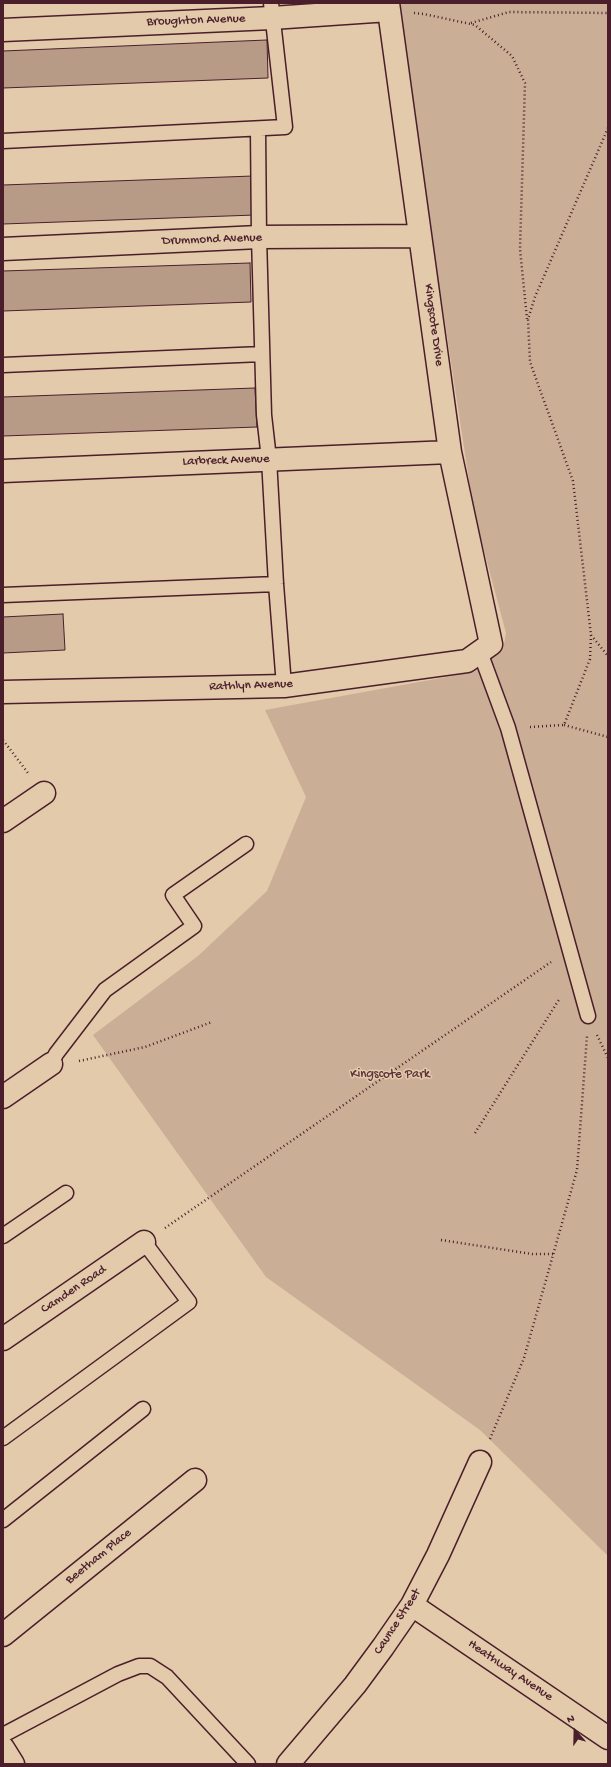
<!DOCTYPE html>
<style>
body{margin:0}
#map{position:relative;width:611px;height:1767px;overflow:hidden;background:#e3caab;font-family:"Gochi Hand",sans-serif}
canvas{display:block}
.frame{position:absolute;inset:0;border:4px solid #4a1f2b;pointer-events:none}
.north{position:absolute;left:555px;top:1711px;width:40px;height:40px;-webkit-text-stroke:3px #e3caab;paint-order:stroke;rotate:340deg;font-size:11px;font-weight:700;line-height:16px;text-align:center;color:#4a1f2b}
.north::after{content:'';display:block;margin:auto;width:14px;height:18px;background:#4a1f2b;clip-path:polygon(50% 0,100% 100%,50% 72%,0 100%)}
</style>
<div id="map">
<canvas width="611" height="1767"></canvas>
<div class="frame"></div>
<div class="north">N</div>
</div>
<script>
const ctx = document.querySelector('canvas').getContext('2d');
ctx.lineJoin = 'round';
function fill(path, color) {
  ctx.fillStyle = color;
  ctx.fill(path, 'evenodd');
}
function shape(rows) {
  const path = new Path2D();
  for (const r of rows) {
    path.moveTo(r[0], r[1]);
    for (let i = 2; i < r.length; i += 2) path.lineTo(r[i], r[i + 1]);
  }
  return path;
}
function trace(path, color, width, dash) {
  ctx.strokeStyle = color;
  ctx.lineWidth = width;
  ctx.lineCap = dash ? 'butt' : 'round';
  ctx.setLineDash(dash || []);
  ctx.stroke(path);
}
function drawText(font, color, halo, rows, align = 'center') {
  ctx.font = font + ' "Gochi Hand",sans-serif';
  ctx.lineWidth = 3;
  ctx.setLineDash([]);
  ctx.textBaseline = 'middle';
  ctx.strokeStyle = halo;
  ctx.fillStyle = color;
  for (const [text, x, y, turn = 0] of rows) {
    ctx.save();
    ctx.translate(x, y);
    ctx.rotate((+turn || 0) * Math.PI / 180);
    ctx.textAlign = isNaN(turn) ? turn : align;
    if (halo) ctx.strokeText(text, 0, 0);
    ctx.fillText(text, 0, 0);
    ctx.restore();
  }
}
fill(shape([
 [400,3,608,3,608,1556,480,1430,266,1277,93,1035,198,956,267,891,306,797,265,710,474,672,503,650,506,633,474,513,404,53]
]), '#caae96');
const building = shape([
 [267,40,268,78,3,88,3,51,267,40],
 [253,176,255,215,3,224,3,185,253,176],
 [250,263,251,302,3,311,3,271,250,263],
 [255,388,257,427,3,436,3,397,255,388],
 [63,614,65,650,3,653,3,617,63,614]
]);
fill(building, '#b89b87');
trace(building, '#4a1f2b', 1);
const service = shape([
 [258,129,259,237,264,415,269,459,276,584,284,686],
 [3,141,285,127,271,3],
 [3,365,262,354],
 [3,595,276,584],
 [480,652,508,728,588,1016],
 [51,1064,56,1054,105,990,194,926,173,895,246,844],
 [3,1236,66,1193],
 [3,1438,189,1302,144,1242],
 [3,1520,143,1409],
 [3,1735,118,1674,139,1666,150,1666,167,1677,248,1764]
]);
const minor = shape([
 [3,30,272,18,389,10],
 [3,249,259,237,420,236],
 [3,471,450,452],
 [3,692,284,686,467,661,491,644,450,452,388,3],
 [3,821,44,793],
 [3,1097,51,1064],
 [3,1339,144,1242],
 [412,1605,608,1738],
 [3,1635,195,1480],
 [288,1764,355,1685,383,1647,412,1605,438,1555,480,1462]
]);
const tertiary = shape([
 [3,1748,13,1764]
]);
trace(service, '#4a1f2b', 17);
trace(minor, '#4a1f2b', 25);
trace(tertiary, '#4a1f2b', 25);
trace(shape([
 [414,13,424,14,475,25,512,56,525,83,520,249,527,319],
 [471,23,509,12,608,13],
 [591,635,608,656],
 [564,725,608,737],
 [530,727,564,725,590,659,591,635,573,481,530,362,528,319,535,297,608,128],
 [3,740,28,773],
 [597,1035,608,1058],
 [79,1061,145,1047,212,1022],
 [475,1133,560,998],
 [165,1228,551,962],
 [441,1240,532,1254,553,1254],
 [490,1439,524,1358,577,1170,587,1036]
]), '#4a1f2b', 2.5, [1, 3]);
trace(service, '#e3caab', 14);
trace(minor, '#e3caab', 22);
trace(tertiary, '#e3caab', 22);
drawText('13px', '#4a1f2b', '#e3caab', [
 ["Broughton Avenue",196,21,-2],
 ["Drummond Avenue",212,240,-2],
 ["Kingscote Drive",433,325,82],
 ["Larbreck Avenue",226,461,-2],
 ["Rathlyn Avenue",251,686,-2],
 ["Camden Road",74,1290,-34],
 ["Beetham Place",99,1557,-39],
 ["Caunce Street",398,1622,-57],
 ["Heathway Avenue",510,1671,34]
]);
drawText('13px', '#5d343b', '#e3caab', [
 ["Kingscote Park",390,1075]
]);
</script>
